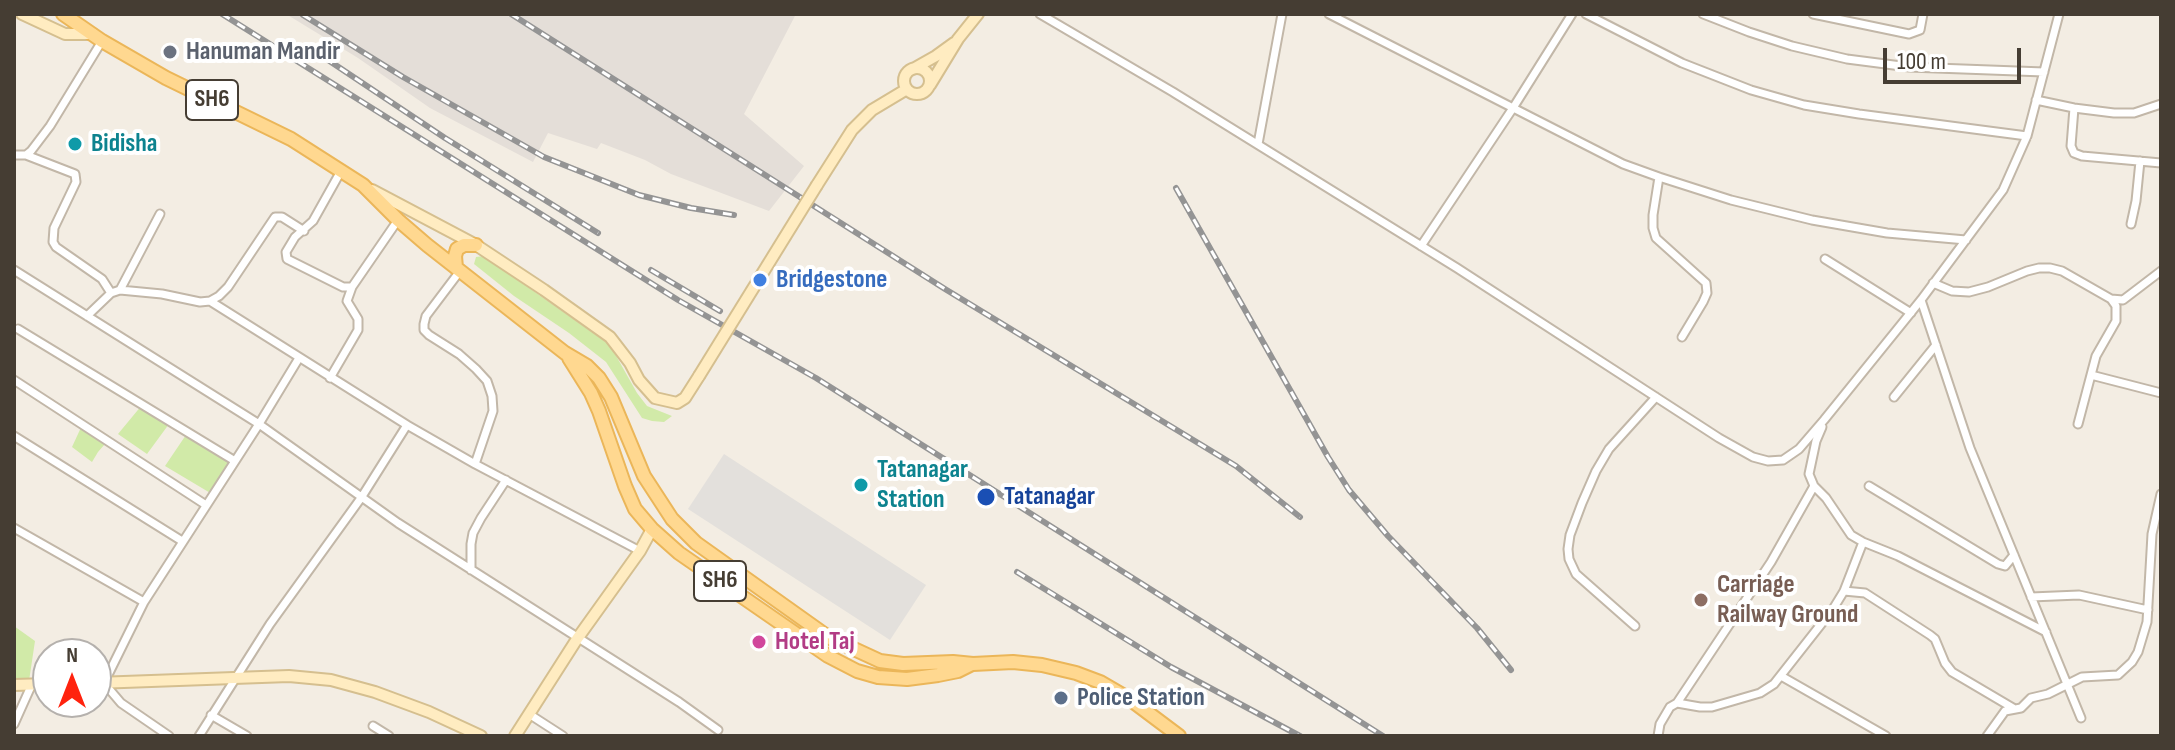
<!DOCTYPE html>
<style>
body{margin:0}
#map{position:relative;width:2175px;height:750px;overflow:hidden;background:#f3ede3;font-family:"Sofia Sans Condensed",sans-serif}
canvas{display:block}
.frame{position:absolute;inset:0;border:16px solid #453d33;pointer-events:none}
.north{position:absolute;left:32px;top:638px;width:80px;height:80px;box-sizing:border-box;background:#fff;border:2px solid #b5b1ad;border-radius:50%;rotate:0deg;font-size:22px;font-weight:700;line-height:32px;text-align:center;color:#453d33}
.north::after{content:'';display:block;margin:auto;width:28px;height:36px;background:#ff230e;clip-path:polygon(50% 0,100% 100%,50% 72%,0 100%)}
.scale{position:absolute;left:1883px;top:48px;width:138px;height:36px;box-sizing:border-box;border:4px solid #453d33;border-top:0;padding-left:10px;font-size:24px;line-height:28px;white-space:nowrap;color:#453d33;-webkit-text-stroke:6px #fff;paint-order:stroke}
</style>
<div id="map">
<canvas width="2175" height="750"></canvas>
<div class="frame"></div>
<div class="north">N</div>
<div class="scale">100 m</div>
</div>
<script>
const ctx = document.querySelector('canvas').getContext('2d');
ctx.lineJoin = 'round';
function fill(path, color) {
  ctx.fillStyle = color;
  ctx.fill(path, 'evenodd');
}
function shape(rows) {
  const path = new Path2D();
  for (const r of rows) {
    if (r.length === 3) {
      path.moveTo(r[0] + r[2], r[1]);
      path.arc(r[0], r[1], r[2], 0, 2 * Math.PI);
      continue;
    }
    path.moveTo(r[0], r[1]);
    for (let i = 2; i < r.length; i += 2) path.lineTo(r[i], r[i + 1]);
  }
  return path;
}
function trace(path, color, width, dash) {
  ctx.strokeStyle = color;
  ctx.lineWidth = width;
  ctx.lineCap = dash ? 'butt' : 'round';
  ctx.setLineDash(dash || []);
  ctx.stroke(path);
}
function drawText(font, color, halo, rows, align = 'center') {
  ctx.font = font + ' "Sofia Sans Condensed",sans-serif';
  ctx.lineWidth = 8;
  ctx.setLineDash([]);
  ctx.textBaseline = 'middle';
  ctx.strokeStyle = halo;
  ctx.fillStyle = color;
  for (const [text, x, y, turn = 0] of rows) {
    ctx.save();
    ctx.translate(x, y);
    ctx.rotate((+turn || 0) * Math.PI / 180);
    ctx.textAlign = isNaN(turn) ? turn : align;
    if (halo) ctx.strokeText(text, 0, 0);
    ctx.fillText(text, 0, 0);
    ctx.restore();
  }
}
fill(shape([
 [286,14,796,14,744,114,804,166,769,211,671,174,645,160,601,143,597,149,548,133,533,162,430,108,358,58]
]), '#e4ded8');
fill(shape([
 [484,256,610,345,637,393,647,406,672,416,664,422,652,421,642,418,606,362,569,333,514,296,474,264,476,257],
 [142,405,169,424,147,454,118,434],
 [84,421,111,437,98,452,92,462,72,447],
 [190,429,240,460,217,497,165,466],
 [14,626,35,641,29,681,14,680]
]), '#d1eaa8');
fill(shape([
 [724,454,926,585,890,640,688,509]
]), '#e3e0dc');
const street = shape([
 [1040,14,1173,92,1457,268,1719,438,1753,457,1768,461,1783,460,1799,449,1824,420,1921,300,2003,190,2027,136,2059,14],
 [1329,14,1623,164,1659,177,1731,200,1812,220,1887,233,1966,240],
 [1586,14,1682,63,1751,90,1804,105,1859,114,2027,136],
 [1703,14,1749,32,1792,46,1847,59,1909,67,2044,72],
 [1813,14,1909,34,1920,30,1923,14],
 [2036,100,2074,108,2114,113,2134,113,2161,104],
 [2074,108,2071,146,2074,153,2082,156,2161,163],
 [1258,144,1282,14],
 [14,155,26,155,31,151,50,126,102,41],
 [26,155,75,174,76,182,54,228,53,242,56,247,102,279,111,293],
 [341,171,313,221,295,237,286,252,287,259,343,287,352,287,398,220],
 [1659,177,1653,215,1653,228,1656,238,1706,283,1707,293,1703,302,1682,337],
 [2131,224,2136,201,2140,161],
 [1421,246,1513,108,1572,14],
 [1825,259,1911,313],
 [14,270,259,424,398,523,679,702,718,730],
 [460,271,426,316,424,324,424,330,429,335,459,354,476,369,487,381,492,396,493,411,475,464],
 [1933,283,1952,291,1969,292,1988,287,2027,271,2039,268,2050,268,2062,271,2111,299,2123,300,2161,271],
 [120,290,160,214],
 [1921,300,1970,448,2081,718],
 [210,301,407,425,475,464,640,551],
 [87,316,111,293,120,290,162,294,200,302,210,301,219,296,228,287,275,217,282,217,304,231],
 [18,329,235,461],
 [2091,375,2161,393],
 [330,378,358,330,358,319,347,301,352,287],
 [14,380,206,505],
 [1894,397,1936,345],
 [2078,424,2096,356,2116,321,2116,306,2111,299],
 [1822,427,1816,441,1809,474,1814,486,1826,498,1851,535,1863,542,1898,556,2046,632],
 [14,436,182,541],
 [1869,486,1998,564,2005,566,2014,555],
 [14,528,144,602],
 [471,570,471,544,473,533,481,518,506,480],
 [1844,591,1865,593,1930,635,1935,639,1945,663,1952,672,2013,708],
 [2031,597,2079,595,2148,610],
 [1635,626,1576,574,1569,559,1568,549,1570,535,1582,503,1596,471,1609,449,1656,397],
 [1781,676,1886,736],
 [1677,703,1771,562,1814,486],
 [529,714,563,736],
 [211,715,247,736],
 [14,724,32,684],
 [373,726,389,736],
 [169,736,121,703,104,683,144,602,259,424,299,358],
 [199,736,270,624,361,498,407,425],
 [1658,736,1660,724,1670,707,1677,703,1700,707,1712,707,1760,693,1774,684,1833,609,1844,591,1863,542],
 [1987,736,2005,711,2021,708,2031,698,2048,694,2082,677,2118,675,2132,662,2138,652,2147,622,2152,534,2161,494]
]);
const secondary = shape([
 [22,14,65,34,93,34],
 [917,81,13],
 [913,69,936,56,954,43],
 [930,85,958,39,978,14],
 [817,185,852,130,872,110,907,89],
 [372,190,476,245,544,290,610,337,630,363,639,380,655,398,677,403,685,398,699,376],
 [96,683,289,676,331,680,375,692,429,712,481,736],
 [14,685,48,684],
 [515,736,577,639,640,551,652,529]
]);
const primary = shape([
 [63,14,102,41,166,78,291,139,363,185,398,220,427,245,565,353,587,366,599,378,611,397,644,476,672,519,696,543,828,637,880,661,903,664,953,662,973,664,1013,662,1042,665,1076,673,1100,682,1131,700,1179,736],
 [456,268,455,256,457,249,464,245,476,245],
 [569,358,591,393,599,411,625,486,635,509,652,529,679,553,828,656,857,671,878,677,907,679,938,675,958,671,970,665]
]);
trace(street, '#c2b7a8', 11);
trace(secondary, '#d5bf8f', 14);
trace(primary, '#ebb659', 16);
trace(street, '#fff', 7);
trace(secondary, '#ffecc1', 10);
trace(primary, '#ffd890', 12);
const rail = shape([
 [222,14,678,300,816,378,1383,736],
 [511,14,945,289,1236,466,1300,517],
 [303,15,403,77,544,157,639,195,691,208,734,215],
 [325,58,445,138,598,233],
 [1176,188,1328,457,1349,490,1388,536,1477,628,1511,670],
 [651,270,720,311],
 [1017,572,1171,667,1300,736]
]);
trace(rail, '#949494', 6);
trace(rail, '#fff', 3, [9]);
const secondaryBridge = shape([
 [699,376,817,185]
]);
trace(secondaryBridge, '#d5bf8f', 14, []);
trace(secondaryBridge, '#ffecc1', 10);
for (const [x, y, r, color] of [
 [170,52,8,"#6b7280"],
 [75,144,8,"#0f9aa8"],
 [760,280,8,"#3f7fe0"],
 [861,485,8,"#0f9aa8"],
 [986,497,10,"#1a4fb4"],
 [1701,600,8,"#8d6e63"],
 [759,642,8,"#d1479c"],
 [1061,698,8,"#5c6f8a"]
]) {
  const dot = new Path2D();
  dot.arc(x, y, r, 0, 2 * Math.PI);
  ctx.fillStyle = color;
  ctx.fill(dot);
  trace(dot, '#fff', 3);
}
for (const [x, y, w] of [
 [212,100,52],
 [720,581,52]
]) {
  const box = new Path2D();
  box.roundRect(x - w / 2, y - 20, w, 40, 6);
  ctx.fillStyle = '#fff';
  ctx.fill(box);
  trace(box, '#453d33', 2);
}
drawText('bold 24px', '#453d33', null, [
 ["SH6",212,100],
 ["SH6",720,581]
]);
drawText('bold 26px', '#5b616d', '#fff', [
 ["Hanuman Mandir",186,52]
], 'left');
drawText('bold 26px', '#0d838f', '#fff', [
 ["Bidisha",91,144],
 ["Tatanagar",877,470],
 ["Station",877,500]
], 'left');
drawText('bold 26px', '#366cbe', '#fff', [
 ["Bridgestone",776,280]
], 'left');
drawText('bold 26px', '#164399', '#fff', [
 ["Tatanagar",1004,497]
], 'left');
drawText('bold 26px', '#785e54', '#fff', [
 ["Carriage",1717,585],
 ["Railway Ground",1717,615]
], 'left');
drawText('bold 26px', '#b23c85', '#fff', [
 ["Hotel Taj",775,642]
], 'left');
drawText('bold 26px', '#4e5e75', '#fff', [
 ["Police Station",1077,698]
], 'left');
</script>
